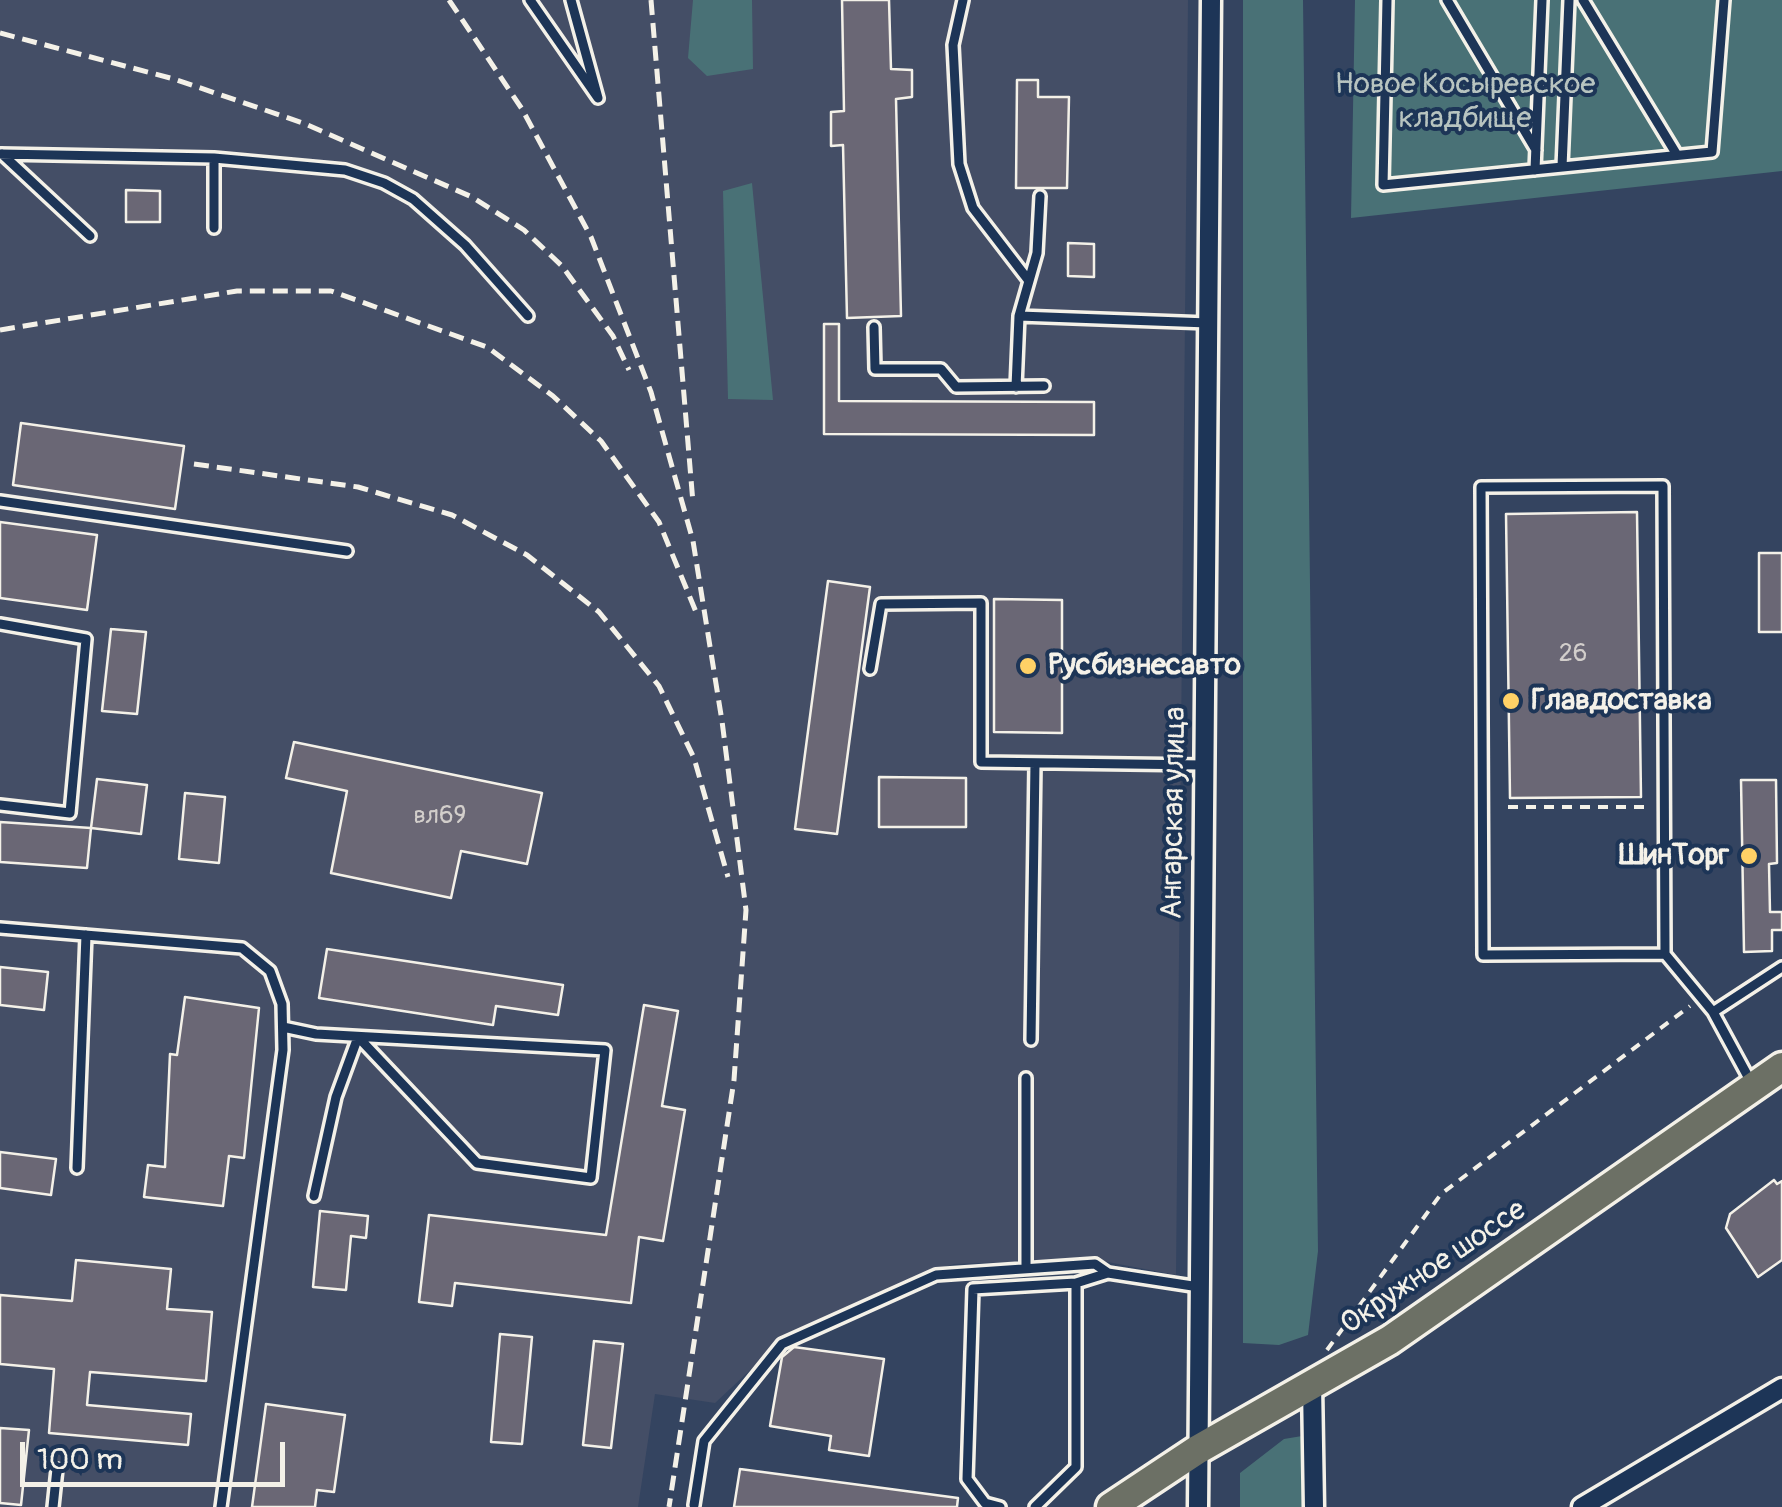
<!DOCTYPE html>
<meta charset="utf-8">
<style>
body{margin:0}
#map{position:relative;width:1782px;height:1507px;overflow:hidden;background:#344460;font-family:Pangolin,sans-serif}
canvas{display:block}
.scale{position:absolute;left:20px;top:1442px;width:265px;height:45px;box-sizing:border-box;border:5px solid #f4f1e8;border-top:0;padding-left:12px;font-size:30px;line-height:35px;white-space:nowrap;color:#f4f1e8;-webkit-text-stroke:8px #1d3557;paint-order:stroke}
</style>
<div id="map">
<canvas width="1782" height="1507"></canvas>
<div class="scale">100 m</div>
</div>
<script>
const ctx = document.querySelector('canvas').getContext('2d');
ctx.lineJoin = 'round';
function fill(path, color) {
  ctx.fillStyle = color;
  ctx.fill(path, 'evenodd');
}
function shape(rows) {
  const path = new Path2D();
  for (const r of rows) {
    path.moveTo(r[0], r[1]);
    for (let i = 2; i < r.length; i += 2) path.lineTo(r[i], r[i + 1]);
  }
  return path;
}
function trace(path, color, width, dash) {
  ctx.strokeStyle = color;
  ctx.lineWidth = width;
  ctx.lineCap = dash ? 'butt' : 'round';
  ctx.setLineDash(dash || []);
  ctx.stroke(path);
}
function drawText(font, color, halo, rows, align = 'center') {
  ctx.font = font + ' Pangolin,sans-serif';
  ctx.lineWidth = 8;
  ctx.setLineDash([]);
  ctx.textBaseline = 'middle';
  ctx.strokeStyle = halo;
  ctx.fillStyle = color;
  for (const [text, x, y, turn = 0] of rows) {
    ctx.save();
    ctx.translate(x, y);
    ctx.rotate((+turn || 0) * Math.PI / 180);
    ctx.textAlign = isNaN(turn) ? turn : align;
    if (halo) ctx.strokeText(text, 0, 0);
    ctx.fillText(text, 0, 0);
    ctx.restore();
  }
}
fill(shape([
 [0,0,1188,0,1176,1275,1092,1259,954,1264,915,1277,865,1299,811,1332,778,1344,715,1403,655,1394,638,1507,0,1507]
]), '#444e66');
fill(shape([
 [693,0,752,0,753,69,707,76,688,58],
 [1243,0,1303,0,1318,1251,1308,1335,1279,1345,1243,1343],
 [1355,0,1782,0,1782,171,1351,218],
 [752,183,773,400,728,399,723,191],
 [1308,1435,1307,1507,1240,1507,1240,1473,1284,1439]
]), '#497176');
const building = shape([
 [842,0,889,0,891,69,912,70,912,97,896,99,901,316,847,318,843,145,831,146,831,112,844,111,842,0],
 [1017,80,1038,80,1038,97,1069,97,1067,188,1016,188,1017,80],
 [126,190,160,191,160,222,126,222,126,190],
 [1068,243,1094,244,1094,277,1068,276,1068,243],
 [824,324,839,324,839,401,1094,402,1094,435,824,434,824,324],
 [21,423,184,446,175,509,13,485,21,423],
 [1637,512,1641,797,1510,798,1506,514,1637,512],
 [0,522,97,535,87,610,0,598,0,522],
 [1759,553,1782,553,1782,632,1759,632,1759,553],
 [828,581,870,587,837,834,795,829,828,581],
 [994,599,1062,600,1062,733,994,732,994,599],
 [111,629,146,632,137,714,102,711,111,629],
 [294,742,542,793,527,864,461,851,451,898,331,873,347,791,286,778,294,742],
 [879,777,966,778,966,827,879,827,879,777],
 [97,779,147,785,141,834,91,828,97,779],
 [1741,780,1776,780,1777,863,1769,864,1770,912,1782,912,1782,930,1772,930,1772,951,1744,952,1741,780],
 [185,793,225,797,219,863,179,859,185,793],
 [0,822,91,828,87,868,0,862,0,822],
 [327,949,563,985,558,1015,496,1006,493,1025,319,998,327,949],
 [0,967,48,972,44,1010,0,1005,0,967],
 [185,997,259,1008,244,1158,229,1156,223,1206,144,1197,148,1165,165,1167,170,1054,177,1055,185,997],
 [644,1005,678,1011,662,1106,685,1110,663,1241,639,1237,631,1303,455,1283,452,1306,419,1302,429,1215,606,1235,644,1005],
 [0,1152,56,1159,51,1195,0,1188,0,1152],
 [1774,1180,1777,1184,1782,1181,1782,1260,1758,1277,1726,1228,1730,1214,1774,1180],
 [320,1211,368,1216,366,1238,351,1236,346,1290,313,1287,320,1211],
 [76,1260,171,1269,167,1309,212,1312,206,1381,90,1372,87,1405,191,1414,188,1445,49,1433,54,1369,0,1364,0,1295,72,1301,76,1260],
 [500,1334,532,1337,522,1444,491,1442,500,1334],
 [594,1341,623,1344,611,1448,583,1445,594,1341],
 [794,1347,884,1359,869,1456,829,1450,831,1436,770,1426,782,1357,794,1347],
 [266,1404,345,1415,334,1492,317,1490,315,1507,252,1507,266,1404],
 [0,1428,29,1430,21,1505,0,1503,0,1428],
 [740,1469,958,1498,957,1507,734,1507,740,1469]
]);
fill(building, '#6a6775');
trace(building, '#f4f1e8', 2.5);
const service = shape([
 [530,0,598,98,571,0],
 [963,0,953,45,959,164,973,208,1029,281],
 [1387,0,1383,185,1712,152,1724,0],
 [1447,0,1536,150],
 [1583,0,1677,155],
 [0,154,214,158,214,228],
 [2,154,90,236],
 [214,158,345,170,384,183,413,199,465,245,528,316],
 [1562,167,1569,0],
 [1535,170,1542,0],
 [1019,316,1037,253,1040,196],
 [874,327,875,369,941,369,956,387,1044,386],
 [1016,387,1019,316,1208,323],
 [1663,486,1665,954,1483,955,1481,487,1663,486],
 [0,501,347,551],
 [0,624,86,639,70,813,0,805],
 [870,669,881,604,981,603,981,762,1203,765],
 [0,928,242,948,270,971,282,1004,283,1050,221,1507],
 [1665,954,1713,1012,1752,1084],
 [1713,1012,1782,967],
 [283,1027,316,1034,605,1050,591,1178,477,1163,358,1037,336,1097,314,1196],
 [1031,1040,1035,763],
 [77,1168,86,935],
 [1026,1267,1026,1078],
 [694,1505,704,1441,782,1344,936,1275,1095,1264,1108,1273],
 [53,1507,57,1469],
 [1000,1507,985,1503,967,1479,973,1289,1076,1283,1108,1273,1199,1287],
 [1035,1507,1076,1467,1076,1283]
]);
const minor = shape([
 [1312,1385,1314,1507],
 [1198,1507,1211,0],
 [1582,1507,1782,1388]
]);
const primary = shape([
 [1111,1507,1197,1450,1390,1340,1782,1067]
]);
trace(service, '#f4f1e8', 16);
trace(minor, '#f4f1e8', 25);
trace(primary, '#f4f1e8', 35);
trace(shape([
 [1508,807,1650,807],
 [1327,1350,1441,1194,1690,1006]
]), '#f4f1e8', 4, [10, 8]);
trace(service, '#1d3557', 9);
trace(minor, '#1d3557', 18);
trace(primary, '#6c7065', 28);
trace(shape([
 [449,0,522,109,591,237,651,392,693,541,722,721,746,910,734,1080,669,1507],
 [651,0,693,503],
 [0,33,174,79,303,123,472,197,524,230,562,266,613,336,629,370],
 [0,330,237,291,331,291,487,347,553,396,601,441,659,522,696,612],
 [194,464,358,487,452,515,527,555,599,612,659,686,694,758,728,877]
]), '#f4f1e8', 5, [15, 8]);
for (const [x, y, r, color] of [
 [1028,666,10,"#ffd166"],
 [1511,701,10,"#ffd166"],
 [1749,856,10,"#ffd166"]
]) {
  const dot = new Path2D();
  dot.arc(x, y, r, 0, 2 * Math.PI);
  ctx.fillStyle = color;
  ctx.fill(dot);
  trace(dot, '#1d3557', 4);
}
drawText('25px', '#d2cecb', null, [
 ["26",1573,655],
 ["вл69",440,817]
]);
drawText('30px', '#b8c4c0', '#1d3557', [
 ["Новое Косыревское",1465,85],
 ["кладбище",1465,119]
]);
drawText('bold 30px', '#f4f1e8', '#1d3557', [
 ["Русбизнесавто",1048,666],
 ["Главдоставка",1531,701],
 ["ШинТорг",1729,856,"right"]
], 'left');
drawText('30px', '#f4f1e8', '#1d3557', [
 ["Ангарская улица",1175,813,-89],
 ["Окружное шоссе",1434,1268,-34]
]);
</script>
